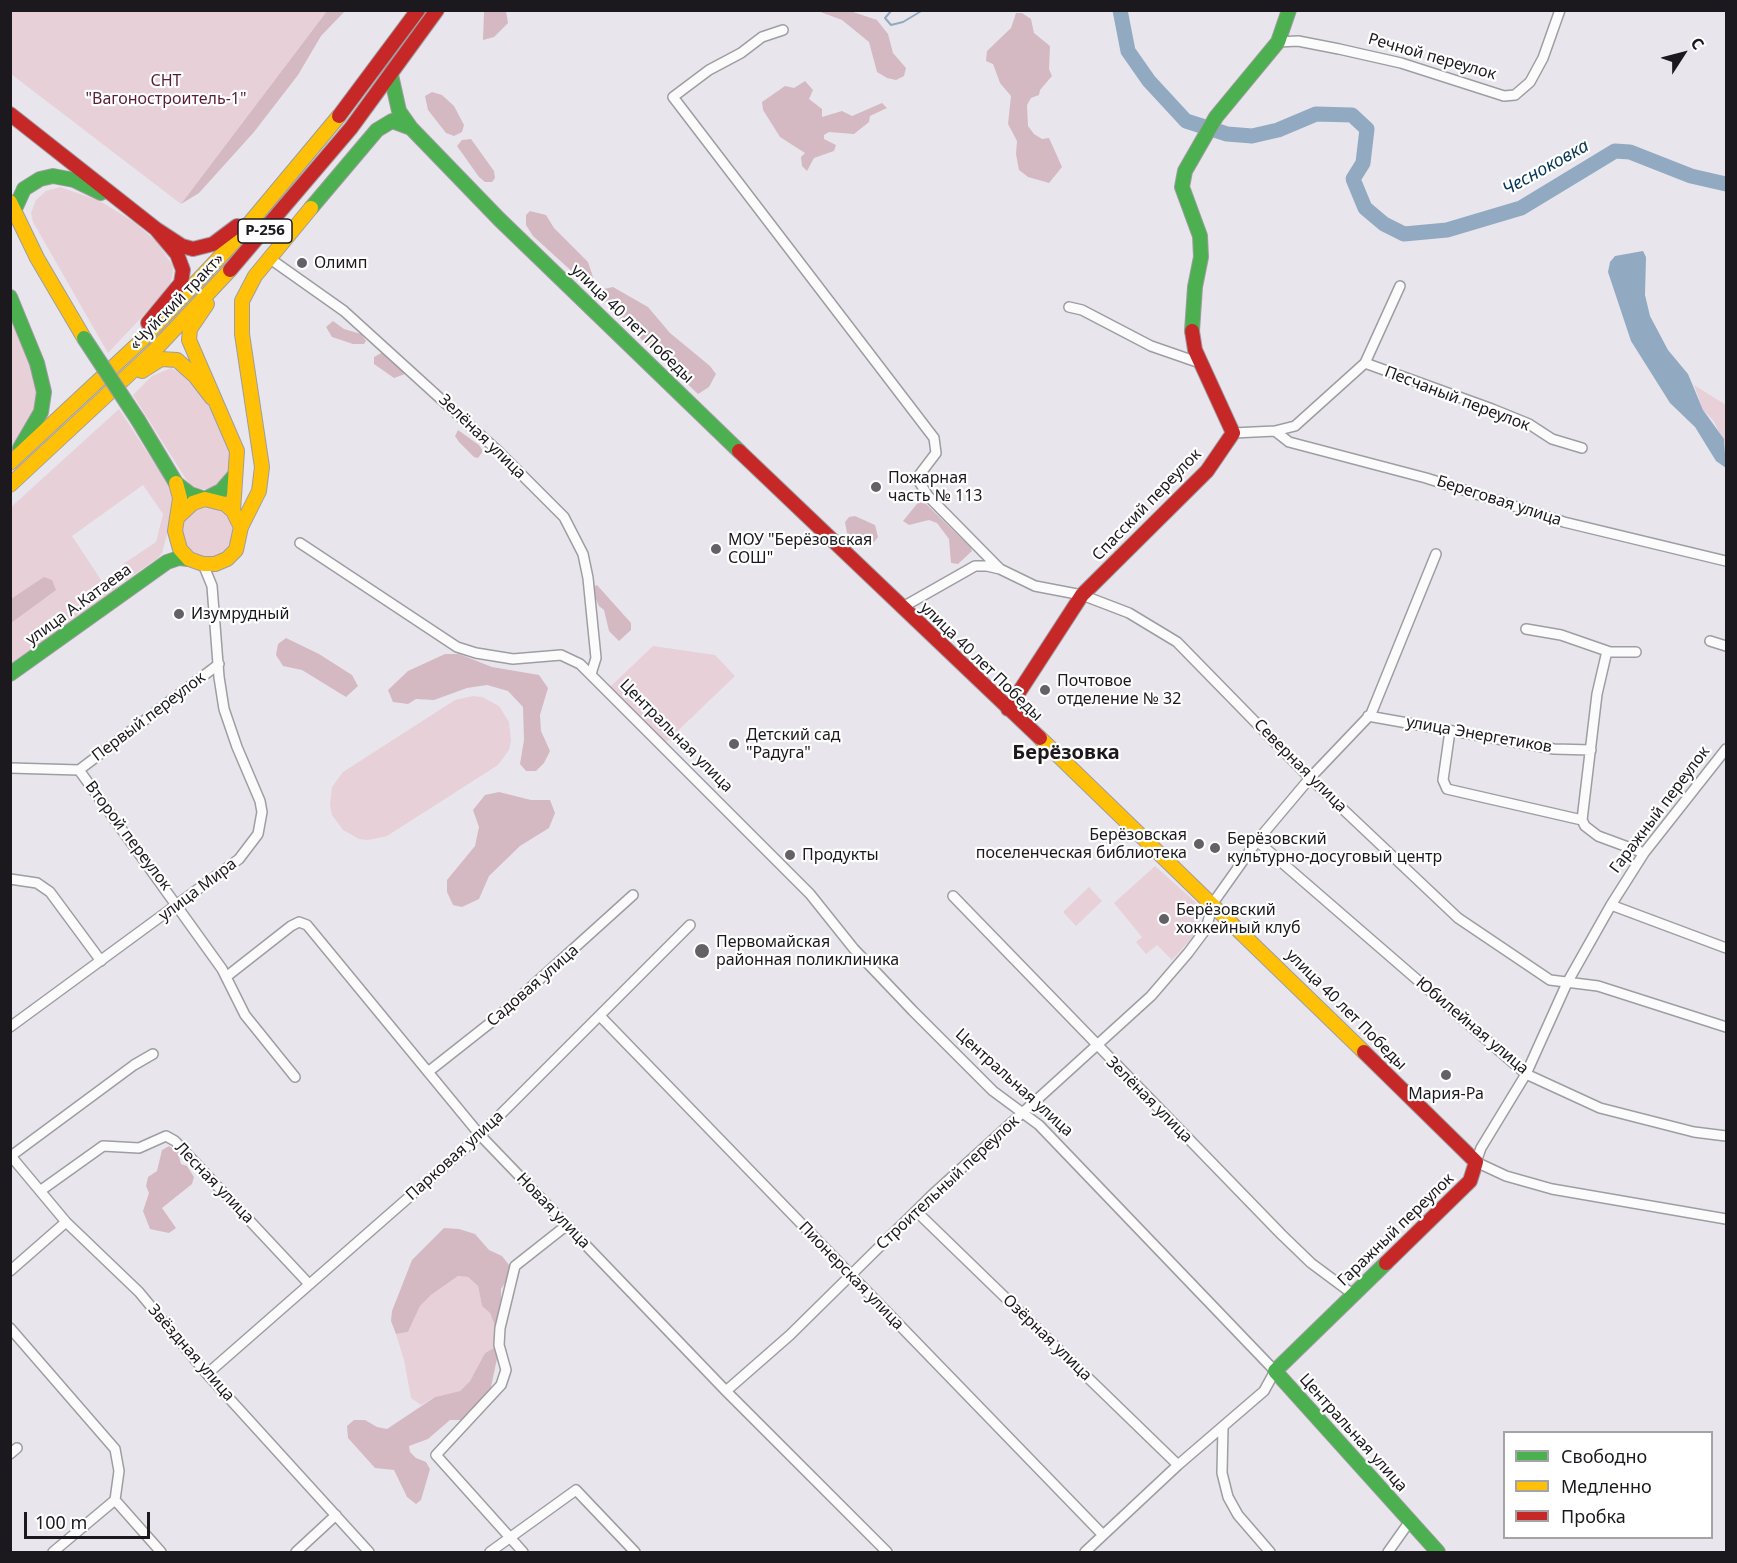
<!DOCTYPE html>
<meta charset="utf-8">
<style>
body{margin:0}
#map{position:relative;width:1737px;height:1563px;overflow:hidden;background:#e8e6ec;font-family:"Noto Sans",sans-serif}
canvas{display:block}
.frame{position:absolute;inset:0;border:12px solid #1b191e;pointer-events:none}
.legend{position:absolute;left:1503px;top:1431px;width:210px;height:108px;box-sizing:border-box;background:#fff;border:2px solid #a4a3a5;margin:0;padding:8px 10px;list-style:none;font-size:18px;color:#1b191e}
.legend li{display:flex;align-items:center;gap:12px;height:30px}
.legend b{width:30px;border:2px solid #a4a3a5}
.north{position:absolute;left:1653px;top:24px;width:60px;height:60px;-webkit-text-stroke:4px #fff;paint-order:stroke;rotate:54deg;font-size:16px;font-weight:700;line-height:24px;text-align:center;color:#1b191e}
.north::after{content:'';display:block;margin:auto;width:21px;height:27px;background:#1b191e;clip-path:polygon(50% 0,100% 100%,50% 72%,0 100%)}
.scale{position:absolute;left:24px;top:1512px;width:126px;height:27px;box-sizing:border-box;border:3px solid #1b191e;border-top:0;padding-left:8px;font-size:18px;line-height:21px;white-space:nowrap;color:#1b191e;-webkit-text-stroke:4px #fff;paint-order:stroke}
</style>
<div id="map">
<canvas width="1737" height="1563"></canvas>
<div class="frame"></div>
<ul class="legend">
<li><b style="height:8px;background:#4caf50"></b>Свободно</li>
<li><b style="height:8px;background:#ffc107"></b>Медленно</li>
<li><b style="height:8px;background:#c62828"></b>Пробка</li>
</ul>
<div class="north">С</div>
<div class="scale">100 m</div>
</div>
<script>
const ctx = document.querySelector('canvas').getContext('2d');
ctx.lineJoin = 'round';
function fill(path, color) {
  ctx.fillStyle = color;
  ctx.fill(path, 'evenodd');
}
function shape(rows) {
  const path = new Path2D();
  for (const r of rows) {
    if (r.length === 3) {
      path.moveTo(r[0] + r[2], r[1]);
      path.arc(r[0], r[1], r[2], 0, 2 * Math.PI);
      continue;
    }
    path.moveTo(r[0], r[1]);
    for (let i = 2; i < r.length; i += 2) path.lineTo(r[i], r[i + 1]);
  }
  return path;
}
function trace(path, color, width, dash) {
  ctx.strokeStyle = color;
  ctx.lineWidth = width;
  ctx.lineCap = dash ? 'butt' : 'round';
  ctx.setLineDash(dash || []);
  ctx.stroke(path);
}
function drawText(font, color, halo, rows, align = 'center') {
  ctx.font = font + ' "Noto Sans",sans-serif';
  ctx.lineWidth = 4.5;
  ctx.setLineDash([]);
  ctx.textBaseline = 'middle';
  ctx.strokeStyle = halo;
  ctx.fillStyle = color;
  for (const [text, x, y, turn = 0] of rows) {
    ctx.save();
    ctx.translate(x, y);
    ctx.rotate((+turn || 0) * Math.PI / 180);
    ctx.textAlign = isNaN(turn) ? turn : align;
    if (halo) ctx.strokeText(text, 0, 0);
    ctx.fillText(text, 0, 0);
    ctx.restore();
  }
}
fill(shape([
 [10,11,327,11,181,204,11,74],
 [60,187,100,201,134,222,157,242,173,266,173,273,169,288,108,353,33,222,31,213,36,200,46,191],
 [11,317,31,365,37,391,35,408,11,449],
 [171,368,183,375,201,394,214,415,228,445,231,455,229,472,212,488,198,490,191,487,133,395,152,376],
 [1694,385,1726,405,1726,445,1713,420,1703,410],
 [119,409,172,490,170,523,162,553,158,558,125,581,121,572,123,564,156,542,163,514,143,485,72,536,107,589,115,583,118,587,11,666,10,508],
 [207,533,26],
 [653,646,715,655,735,676,665,743,610,687],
 [473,696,482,697,499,706,509,722,511,741,509,750,498,765,387,836,368,840,359,839,343,830,332,815,330,805,332,787,343,772,455,700],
 [1155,866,1201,907,1199,930,1172,960,1157,945,1146,954,1136,942,1142,937,1114,903],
 [1089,887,1102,901,1076,926,1063,912],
 [458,1276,468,1277,478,1286,482,1306,490,1313,495,1326,502,1325,497,1341,494,1348,485,1353,470,1381,460,1391,435,1397,421,1405,411,1398,404,1360,396,1334,408,1332,420,1306,431,1295]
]), '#e7d0d8');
fill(shape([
 [327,11,345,11,321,36,298,75,254,132,199,193,181,204],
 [506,11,508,23,494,37,483,40,484,12],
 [818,11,850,11,877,20,888,34,893,53,906,68,904,76,896,80,887,78,877,72,869,42,842,20],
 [1016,13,1022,13,1031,19,1034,33,1050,46,1049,69,1052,76,1040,90,1039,95,1031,98,1027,105,1028,126,1034,134,1042,139,1049,138,1062,167,1049,183,1028,177,1019,170,1016,154,1017,141,1008,124,1011,96,1000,83,993,64,986,61,987,51,1011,28],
 [805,81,813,90,809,99,822,109,822,117,842,111,852,116,882,103,887,108,870,116,869,122,854,134,829,132,824,135,824,139,836,145,834,151,814,158,807,171,802,166,801,157,805,153,780,137,763,110,762,102,785,86,794,88],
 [432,92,442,95,454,106,464,125,462,132,454,136,446,133,428,110,425,96],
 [471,139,494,171,495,178,492,182,485,182,479,177,457,146,462,140],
 [530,211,546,215,554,228,588,262,593,277,591,282,577,276,533,236,526,225,526,215],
 [613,287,648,307,670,333,710,366,716,374,709,387,698,394,612,311,602,297,604,289],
 [333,321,344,329,361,334,366,341,364,344,353,344,332,337,326,327],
 [383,352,398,365,405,374,394,378,374,364,374,357],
 [458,430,479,445,483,451,478,458,474,457,459,442,455,436],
 [921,499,971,548,972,551,958,564,951,563,949,539,937,523,929,520,909,525,903,521],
 [855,516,875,525,878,537,874,542,851,538,847,533,845,522,849,517],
 [44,577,52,580,56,590,11,623,11,599],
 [597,585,631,623,631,630,619,641,609,631,604,610,599,606,592,590,593,587],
 [286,638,319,654,352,675,358,686,346,697,302,670,283,666,276,655,278,644],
 [445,654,459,654,492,667,539,675,548,688,540,715,541,731,550,751,544,763,536,771,526,771,520,764,524,740,523,707,508,691,487,685,467,688,434,700,416,699,408,704,393,702,388,690,408,671],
 [499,792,531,800,550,800,555,813,549,828,520,846,489,876,479,899,462,907,453,905,447,892,447,880,475,846,479,827,473,810,485,795],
 [169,1146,178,1153,181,1164,187,1166,194,1177,192,1184,162,1208,176,1228,169,1233,150,1229,143,1211,149,1193,146,1186,148,1177,157,1171,162,1150],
 [444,1228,459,1229,475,1234,489,1250,502,1256,509,1265,509,1277,501,1289,501,1299,506,1314,502,1325,495,1326,490,1313,482,1306,478,1286,468,1277,458,1276,431,1295,420,1306,408,1332,396,1334,391,1321,392,1311,412,1260],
 [494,1348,498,1354,488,1401,469,1420,450,1420,428,1439,409,1446,410,1452,416,1458,426,1462,430,1469,421,1500,416,1504,407,1497,394,1470,375,1468,348,1438,347,1426,354,1420,365,1420,377,1427,387,1429,435,1397,460,1391,470,1381,485,1353]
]), '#d4b9c2');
fill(shape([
 [1643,251,1646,257,1645,295,1650,316,1668,350,1688,374,1703,410,1724,439,1726,468,1716,461,1695,427,1670,403,1631,341,1608,272,1610,262,1615,256]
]), '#91aac1');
trace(shape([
 [892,10,885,18,891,25,903,22,923,10]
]), '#91aac1', 2);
trace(shape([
 [1120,10,1128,51,1149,81,1186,121,1227,134,1252,136,1278,130,1316,114,1352,115,1367,129,1363,163,1353,179,1365,208,1384,224,1404,234,1447,230,1521,208,1615,151,1630,152,1691,176,1726,184]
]), '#91aac1', 15);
const street = shape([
 [783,30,762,37,741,53,709,70,673,97,934,438,936,453,917,478,928,496,1000,569],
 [1278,42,1298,41,1339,49,1401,63,1504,96,1515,95,1530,82,1543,58,1560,10],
 [269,258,344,311,498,451,564,517,583,554,588,578,596,658,591,674],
 [1069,307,1082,310,1151,346,1200,363],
 [1365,363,1492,409,1529,424,1552,439,1582,448],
 [1275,431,1289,442,1426,478,1564,522,1726,561],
 [1233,433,1275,431,1295,426,1365,363,1400,286],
 [300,543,457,647,476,653,513,659,561,655,580,664,810,894,854,949,913,1011,993,1091,1039,1125,1275,1371,1264,1391,1178,1465,1085,1552],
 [901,608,975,566,987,566,1000,569,1035,586,1082,595,1129,613,1177,642,1310,778,1458,918,1550,980,1598,986,1726,1027],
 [1526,629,1561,635,1610,652,1636,652],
 [1710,641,1726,646],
 [1607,651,1597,694,1582,820,1585,826,1598,836,1644,853],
 [1368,716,1554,749,1591,750],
 [1450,731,1443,780,1447,789,1582,820],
 [1726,749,1644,853,1611,905,1567,983,1526,1074,1481,1148,1476,1162,1506,1176,1552,1189,1726,1219],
 [10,768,79,770],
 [79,770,222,969,245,1015,295,1077],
 [79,770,219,664],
 [1257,841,1526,1074,1600,1108,1694,1132,1726,1136],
 [10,879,37,883,50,892,101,961],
 [953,896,1281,1234,1311,1263,1354,1295],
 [1611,905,1726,948],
 [226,977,291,926,299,922,307,925,480,1135,726,1391,887,1552],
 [600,1016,1103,1535],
 [10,1027,239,859,258,834,262,812,260,801,237,747,224,709,219,677,212,586,203,564],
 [428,1072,499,1016,633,895],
 [10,1155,66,1222,139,1292,207,1374,369,1552],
 [11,1156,134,1065,153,1054],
 [40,1191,103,1146,139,1148,166,1136,175,1141,309,1284],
 [916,1211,1178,1465],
 [10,1271,66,1222],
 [10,1328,115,1449,119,1471,115,1500,161,1552],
 [207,1374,480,1135,690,925],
 [726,1391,790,1335,932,1195,1151,996,1188,953,1206,929,1213,903,1257,841,1310,778,1371,714,1436,554],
 [1223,1427,1222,1473,1228,1497,1238,1515,1270,1552],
 [10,1454,17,1448],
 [53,1552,115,1500],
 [296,1552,336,1515],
 [490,1552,576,1490,635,1552],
 [523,1552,436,1455,501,1385,506,1370,499,1345,500,1328,515,1266,567,1225],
 [1388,1552,1410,1521]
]);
const fast = shape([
 [391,75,399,111,411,128,499,219,739,451],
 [311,208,377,130,392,121,411,128],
 [14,211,24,189,40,179,53,176,74,180,101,193],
 [10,297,37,363,44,392,41,412,20,448],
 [1192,331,1195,287,1201,257,1200,236,1182,187,1185,171,1216,117,1278,42,1289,10],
 [138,420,176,483,190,494,205,499,221,491,234,476],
 [10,674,167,562,179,558,189,559],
 [1386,1263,1275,1371,1438,1552]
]);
const slow = shape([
 [10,202,37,258,84,338],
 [207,304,190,329,189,340,237,451,233,511],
 [142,371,161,359,177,360,195,376,212,398],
 [10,463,141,341,233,243,339,116],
 [176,483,180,498,175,531,180,549,189,559,203,564,215,564,227,559,236,550,241,527,233,511,225,504,205,499,193,503,178,517],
 [10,485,153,352,230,270],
 [241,527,259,491,262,467,242,334,242,301,255,276,311,208],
 [1040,738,1364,1052]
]);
const jam = shape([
 [10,114,156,229,177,254,183,270,181,283,148,323],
 [339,116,418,10],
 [156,229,182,246,193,249,213,244,237,226],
 [230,270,351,128,437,10],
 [739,451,1040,738],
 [1008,709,1082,595,1207,471,1233,433,1195,350,1192,331],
 [1364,1052,1476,1162,1470,1181,1386,1263]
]);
trace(street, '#9e9da2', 12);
trace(fast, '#9e9da2', 16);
trace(slow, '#9e9da2', 16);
trace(jam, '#9e9da2', 16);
trace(street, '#fcfbfc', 9);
trace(fast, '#4caf50', 14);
trace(slow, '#ffc107', 14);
trace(jam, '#c62828', 14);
const fastBridge = shape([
 [84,338,138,420]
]);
trace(fastBridge, '#9e9da2', 16, []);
trace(fastBridge, '#4caf50', 14);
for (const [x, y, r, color] of [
 [302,263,6,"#636166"],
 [876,487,6,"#636166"],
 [716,549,6,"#636166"],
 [179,614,6,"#636166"],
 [1045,690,6,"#636166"],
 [734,744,6,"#636166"],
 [1199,844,6,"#636166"],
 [1215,848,6,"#636166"],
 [790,855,6,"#636166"],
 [1164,919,6,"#636166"],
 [702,951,8,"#636166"],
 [1446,1075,6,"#636166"]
]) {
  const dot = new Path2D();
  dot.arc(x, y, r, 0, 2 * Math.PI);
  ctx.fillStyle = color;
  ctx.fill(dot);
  trace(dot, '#fff', 2);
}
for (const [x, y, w] of [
 [265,231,54]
]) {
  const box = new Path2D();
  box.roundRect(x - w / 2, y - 12, w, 24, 4.5);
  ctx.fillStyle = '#fff';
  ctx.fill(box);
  trace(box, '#1b191e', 1.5);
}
drawText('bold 15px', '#1b191e', null, [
 ["Р-256",265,231]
]);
drawText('16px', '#1b191e', '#fff', [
 ["Речной переулок",1432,57,16],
 ["«Чуйский тракт»",177,302,-46],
 ["улица 40 лет Победы",632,324,44],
 ["Песчаный переулок",1457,399,21],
 ["Зелёная улица",482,437,44],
 ["Береговая улица",1499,501,18],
 ["Спасский переулок",1147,505,-46],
 ["улица А.Катаева",79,605,-36],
 ["улица 40 лет Победы",981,662,44],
 ["Первый переулок",149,717,-37],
 ["улица Энергетиков",1479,735,10],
 ["Центральная улица",676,736,45],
 ["Северная улица",1300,766,45],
 ["Гаражный переулок",1660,810,-53],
 ["Второй переулок",128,836,53],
 ["улица Мира",198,890,-37],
 ["Садовая улица",533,986,-41],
 ["улица 40 лет Победы",1346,1010,45],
 ["Юбилейная улица",1472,1026,40],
 ["Центральная улица",1014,1083,42],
 ["Зелёная улица",1149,1100,45],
 ["Парковая улица",455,1156,-42],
 ["Лесная улица",214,1183,46],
 ["Строительный переулок",948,1183,-43],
 ["Новая улица",553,1211,46],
 ["Гаражный переулок",1396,1230,-44],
 ["Пионерская улица",851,1276,46],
 ["Озёрная улица",1047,1338,44],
 ["Звёздная улица",191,1353,49],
 ["Центральная улица",1353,1433,48]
]);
drawText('16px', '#5a1e32', '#fff', [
 ["СНТ",166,81],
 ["\"Вагоностроитель-1\"",166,99]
]);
drawText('16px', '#1b191e', '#fff', [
 ["Олимп",314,263],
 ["Пожарная",888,478],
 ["часть № 113",888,496],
 ["МОУ \"Берёзовская",728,540],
 ["СОШ\"",728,558],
 ["Изумрудный",191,614],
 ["Почтовое",1057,681],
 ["отделение № 32",1057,699],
 ["Детский сад",746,735],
 ["\"Радуга\"",746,753],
 ["Берёзовская",1187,835,"right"],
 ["поселенческая библиотека",1187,853,"right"],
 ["Берёзовский",1227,839],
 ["культурно-досуговый центр",1227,857],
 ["Продукты",802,855],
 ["Берёзовский",1176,910],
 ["хоккейный клуб",1176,928],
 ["Первомайская",716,942],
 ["районная поликлиника",716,960],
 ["Мария-Ра",1446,1094,"center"]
], 'left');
drawText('italic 18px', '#073756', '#fff', [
 ["Чесноковка",1546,168,-29]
]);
drawText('bold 20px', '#1b191e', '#fff', [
 ["Берёзовка",1066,753]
]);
</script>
